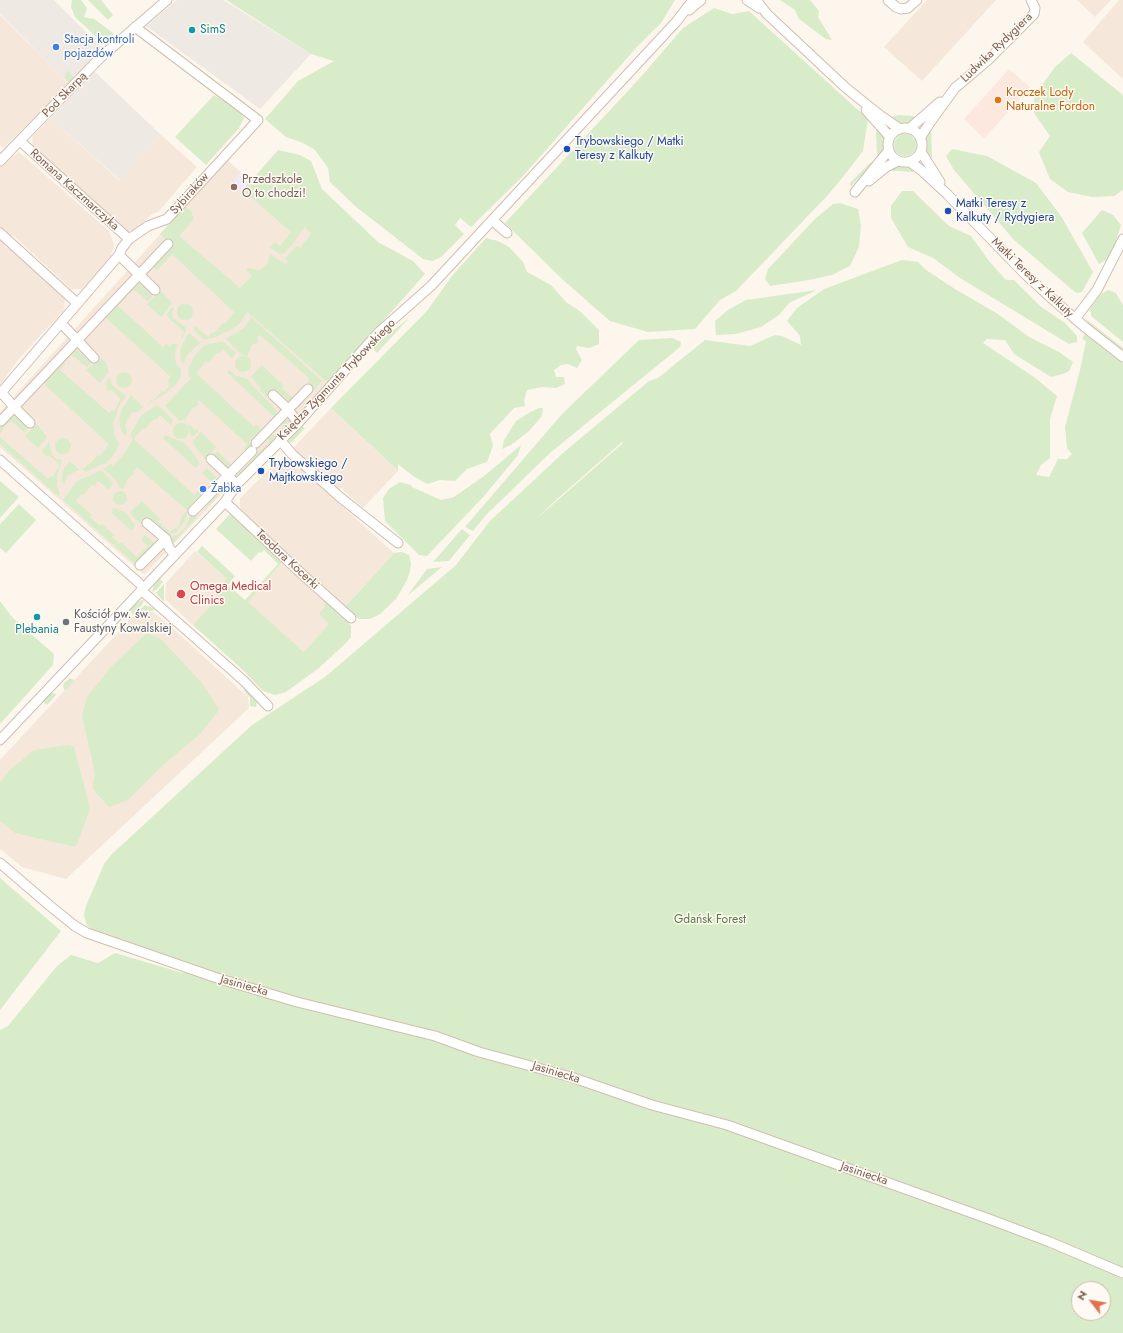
<!DOCTYPE html>
<meta charset="utf-8">
<style>
body{margin:0}
#map{position:relative;width:1123px;height:1333px;overflow:hidden;background:#fdf6ec;font-family:Jost,sans-serif}
canvas{display:block}
.north{position:absolute;left:1071px;top:1281px;width:40px;height:40px;box-sizing:border-box;background:#fffaf3;border:1px solid #cabbb1;border-radius:50%;rotate:301deg;font-size:11px;font-weight:700;line-height:16px;text-align:center;color:#7a5c4d}
.north::after{content:'';display:block;margin:auto;width:14px;height:18px;background:#e76f51;clip-path:polygon(50% 0,100% 100%,50% 72%,0 100%)}
</style>
<div id="map">
<canvas width="1123" height="1333"></canvas>
<div class="north">N</div>
</div>
<script>
const ctx = document.querySelector('canvas').getContext('2d');
ctx.lineJoin = 'round';
function fill(path, color) {
  ctx.fillStyle = color;
  ctx.fill(path, 'evenodd');
}
function shape(rows) {
  const path = new Path2D();
  for (const r of rows) {
    if (r.length === 3) {
      path.moveTo(r[0] + r[2], r[1]);
      path.arc(r[0], r[1], r[2], 0, 2 * Math.PI);
      continue;
    }
    path.moveTo(r[0], r[1]);
    for (let i = 2; i < r.length; i += 2) path.lineTo(r[i], r[i + 1]);
  }
  return path;
}
function trace(path, color, width, dash) {
  ctx.strokeStyle = color;
  ctx.lineWidth = width;
  ctx.lineCap = dash ? 'butt' : 'round';
  ctx.setLineDash(dash || []);
  ctx.stroke(path);
}
function drawText(font, color, halo, rows, align = 'center') {
  ctx.font = font + ' Jost,sans-serif';
  ctx.lineWidth = 3;
  ctx.setLineDash([]);
  ctx.textBaseline = 'middle';
  ctx.strokeStyle = halo;
  ctx.fillStyle = color;
  for (const [text, x, y, turn = 0] of rows) {
    ctx.save();
    ctx.translate(x, y);
    ctx.rotate((+turn || 0) * Math.PI / 180);
    ctx.textAlign = isNaN(turn) ? turn : align;
    if (halo) ctx.strokeText(text, 0, 0);
    ctx.fillText(text, 0, 0);
    ctx.restore();
  }
}
fill(shape([
 [927,0,996,0,922,81,884,47],
 [1077,0,1111,0,1095,17],
 [1119,0,1123,0,1123,79,1083,42],
 [0,15,69,84,3,148,0,144],
 [50,118,119,180,161,135,197,167,158,212,152,214,135,230,125,232,33,148,32,137],
 [19,152,109,231,114,245,110,259,82,289,71,289,13,235,4,246,9,249,65,297,64,310,17,361,0,385,0,166],
 [227,160,251,181,323,205,332,213,319,237,245,310,328,383,144,575,0,447,0,412],
 [331,408,398,471,363,508,341,488,331,496,394,553,304,652,247,602,282,562,287,554,240,509,240,498,276,463,289,462,297,452,294,448,296,445],
 [195,551,227,579,227,587,193,625,165,599,166,583],
 [137,612,153,612,170,626,248,697,249,708,66,879,22,867,0,849,0,760]
]), '#f5e8da');
fill(shape([
 [1009,69,1030,87,984,139,964,119]
]), '#fde8e0');
fill(shape([
 [0,0,54,0,103,49,69,84,0,14],
 [177,0,223,0,311,54,260,109,146,26],
 [94,71,161,135,120,180,50,118]
]), '#efe9e4');
fill(shape([
 [241,172,251,181,243,190,233,181]
]), '#f3e8fa');
fill(shape([
 [72,0,81,0,87,8,84,17,94,19,113,33,112,40,106,46,75,17,71,7],
 [88,0,101,0,113,15,108,20],
 [226,0,675,0,661,23,635,49,523,176,471,227,460,218,455,225,464,234,441,257,432,261,423,259,355,206,330,182,328,168,315,150,303,143,286,137,265,119,298,81,334,61,311,54],
 [780,0,810,0,819,11,818,17,832,40,826,39,815,31,799,19,795,10],
 [714,8,732,14,749,11,868,119,863,151,843,177,827,196,736,291,720,300,695,329,648,332,610,321,562,279,505,223,639,79,683,28],
 [1071,53,1123,95,1123,190,1114,196,1092,197,1068,192,1050,179,1039,152,1050,136,1034,113,1034,96,1055,67],
 [69,71,73,78,69,83,65,78,66,72],
 [214,95,238,109,244,118,239,128,206,165,175,137],
 [898,115,913,116,918,119,912,123,900,124,896,123,889,118],
 [878,129,884,138,884,149,879,157,877,154,876,132],
 [931,130,932,156,929,161,926,152,926,138,927,134],
 [905,145,11],
 [952,149,987,156,1036,183,1061,216,1093,272,1082,292,1076,293,1014,240,954,170,946,156],
 [278,150,300,155,311,161,322,189,378,242,413,261,425,274,328,383,247,312,240,323,233,329,213,338,203,339,193,329,195,326,208,337,212,332,214,333,223,323,225,324,234,312,172,254,157,270,152,265,171,244,160,234,185,206,191,211,194,219,179,236,240,288,252,276,246,270,248,268,259,270,264,267,268,262,270,254,285,264,288,262,285,258,297,246,301,248,311,233,306,229,305,226,292,245,284,253,280,254,270,248,275,242,280,246,291,232,243,190],
 [871,162,873,164,851,186,849,184],
 [895,166,909,167,917,171,911,172,899,171,893,171,890,169],
 [902,191,913,191,949,226,971,236,989,261,1006,280,1014,280,1040,306,1065,323,1077,336,1077,342,1069,344,960,278,933,258,908,247,891,218,891,206],
 [840,203,858,209,861,225,859,247,850,266,832,275,809,280,770,286,765,279,768,269,815,219,833,204],
 [1102,210,1113,215,1121,225,1115,244,1106,260,1099,264,1082,233],
 [486,238,498,241,509,247,523,262,527,272,551,285,566,302,581,312,599,330,599,344,589,348,577,346,576,349,582,360,577,368,568,364,561,365,554,370,556,377,564,377,565,384,556,388,542,387,527,390,524,400,525,406,514,408,490,434,493,446,487,462,467,469,455,481,440,480,427,484,413,476,398,464,398,471,395,468,331,408,426,312,452,276],
 [902,260,918,262,926,270,955,289,998,314,1029,337,1059,352,1073,362,1069,371,1063,374,1051,377,1014,354,1005,340,987,339,983,343,1034,377,1057,396,1050,419,1050,458,1041,465,1036,475,1049,477,1058,459,1067,459,1072,454,1067,448,1065,427,1080,370,1086,341,1082,339,1085,333,1123,363,1123,1333,0,1333,0,1030,8,1026,57,966,71,955,98,963,115,953,183,973,187,964,91,929,86,924,84,914,86,906,104,864,112,854,252,725,325,677,456,565,490,521,563,453,649,381,658,378,705,340,750,346,775,335,782,336,801,345,800,336,787,321,797,308,824,289],
 [622,442,623,443,535,520,556,500],
 [1079,1289,1103,1289,1103,1313,1079,1313],
 [136,280,153,296,148,301,133,289,130,293,128,292,125,296,126,297,118,306,163,347,166,344,170,347,173,343,175,344,178,344,175,353,175,359,177,365,181,369,181,376,178,382,166,393,147,405,152,400,153,401,162,391,164,392,170,385,167,382,171,377,105,317],
 [817,290,789,303,779,315,761,327,736,334,716,335,715,321,728,310,746,300],
 [1108,290,1116,293,1123,305,1123,342,1091,316,1091,312,1089,310,1100,295],
 [161,291,172,303,161,317,147,304],
 [185,312,8],
 [172,307,174,308,172,314,173,318,185,327,186,330,182,339,181,339,184,332,169,318,167,314],
 [251,317,322,381,309,395,305,389,309,385,307,383,310,379,260,335,257,338,259,340,256,344,255,343,250,348,251,349,248,353,248,356,242,355,226,339,245,327],
 [409,318,377,353,374,350,374,347,380,341],
 [1086,319,1123,348,1123,351,1090,325],
 [189,333,200,343,187,355,183,365,181,361,180,351,183,343],
 [672,338,681,342,680,347,550,453,486,515,473,531,465,527,562,414,639,340],
 [222,341,236,353,232,358,223,349,218,354,217,353,208,363,206,361,196,373,254,427,257,425,261,429,249,441,252,444,246,451,244,449,247,444,199,400,197,402,199,404,192,409,185,419,186,422,195,430,197,429,199,431,192,437,190,434,190,429,186,422,183,419,180,421,165,406,191,378,188,375,189,368,193,359,199,351,205,345],
 [74,347,91,363,87,367,72,355,64,362,65,364,60,370,109,413,112,410,114,411,120,400,120,398,111,389,109,391,106,389,107,386,106,382,110,377,111,384,126,396,119,406,113,423,114,433,119,443,117,450,111,458,105,463,86,472,83,469,88,464,89,465,98,455,100,456,109,444,43,383],
 [243,364,8],
 [101,358,106,363,109,371,100,383,86,370],
 [262,365,284,386,282,388,293,398,290,402,275,389,267,397,260,390,260,387,251,376],
 [229,370,236,376,248,379,252,385,276,410,276,414,273,419,272,418,273,416,227,372],
 [124,380,8],
 [131,395,143,407,138,412,132,412,125,424,127,431,125,436,121,430,119,418,122,410],
 [157,405,172,419,173,422,171,425,160,415,156,420,154,419,145,429,143,428,134,439,194,495,198,492,202,495,188,509,189,510,184,522,176,532,169,535,165,534,148,517,142,525,133,517,130,512,142,501,160,519,158,521,170,532,175,528,177,528,180,524,179,523,183,515,187,510,137,467,133,471,135,473,126,481,127,482,124,486,124,489,121,488,111,475,103,469,111,464,113,466,124,454,133,439,130,435,141,416],
 [539,408,543,408,542,416,529,431,511,445,502,449,504,440,516,421,530,412],
 [12,413,28,428,24,432,11,421,3,428,4,429,0,434,0,424],
 [285,419,291,421,238,476,237,475,253,459,249,455,255,449,259,452,269,442,268,437,271,434,275,436,284,426,282,422],
 [181,431,8],
 [37,424,47,437,38,448,25,436],
 [302,426,305,428,292,442,288,442,286,443,289,437],
 [201,432,216,447,205,459,192,442],
 [166,435,184,443,189,448,188,449,189,448,200,463,199,464,196,468,163,438],
 [0,437,48,479,51,476,53,477,59,466,59,464,49,455,47,457,42,451,49,442,52,454,56,459,60,459,62,461,57,475,57,486,60,493,58,496,0,444],
 [63,446,8],
 [521,445,518,455,485,495,427,556,419,555,385,521,383,498,389,489,400,482,411,485,412,487,441,500,454,497,484,476],
 [218,451,220,454,234,467,229,470,213,455],
 [70,461,79,470,68,475,64,485,62,480,63,470],
 [207,468,216,477,213,481,210,481,202,473],
 [100,471,102,471,113,483,109,490,98,481,94,486,92,485,83,495,81,494,76,501,92,515,90,517,100,526,102,524,114,535,112,537,120,544,121,542,137,557,148,546,141,540,145,535,154,543,136,565,63,500,77,481],
 [0,481,19,497,0,518],
 [226,483,229,485,202,512,207,506,206,503,210,498,215,497,222,490,220,487],
 [120,498,7],
 [19,504,36,520,6,553,0,548,0,524],
 [113,508,125,512,135,525,132,531,112,513],
 [192,513,197,517,172,544,169,538,177,535,181,532,185,527],
 [231,513,282,562,248,602,304,652,329,624,319,614,325,607,324,600,343,614,351,626,351,637,346,643,319,668,286,692,275,695,263,691,244,671,193,625,227,587,223,583,227,579,197,552,202,546,235,576,228,585,245,600,278,564,264,550,261,553,259,552,251,561,216,529],
 [462,529,470,535,449,561,433,562],
 [402,552,409,555,411,564,410,571,407,580,396,599,380,614,370,619,359,619,345,607,394,553],
 [442,567,407,596,427,569],
 [158,579,160,579,163,582,156,590,152,592,154,584],
 [164,584,164,602,156,593],
 [142,600,144,600,142,605,133,615,130,610,138,602],
 [0,601,12,617,54,654,53,665,0,724],
 [145,605,155,609,153,611,137,612],
 [147,633,161,639,202,683,219,710,200,734,164,764,128,800,109,807,92,788,95,774,82,715,87,697,111,667],
 [70,678,74,680,65,691,63,686,64,683],
 [246,689,257,700,256,707,250,706,250,698,243,690],
 [50,693,57,694,47,705,42,701],
 [68,745,74,747,90,808,80,837,75,847,15,833,0,821,0,782,10,770,34,750],
 [0,878,61,931,0,1010]
]), '#d8ecc9');
const minor = shape([
 [747,0,759,8],
 [756,0,767,14,846,88,881,116,900,129],
 [888,0,896,7,901,9,908,8,917,0],
 [689,10,701,0],
 [866,110,890,137],
 [905,145,17],
 [909,129,940,102],
 [920,138,931,121,955,88,988,60,1034,14,1035,8,1031,0],
 [20,141,129,239],
 [921,152,940,182],
 [0,161,101,57,167,0],
 [910,162,921,170,947,194,1026,275,1050,297,1086,328,1123,357],
 [869,181,886,167,898,161],
 [855,192,889,150],
 [492,220,507,233],
 [0,233,77,303],
 [119,255,155,290],
 [1075,319,1097,290,1123,239],
 [61,323,94,358],
 [1,392,14,407,30,423],
 [0,394,119,255,122,248,129,239,148,226,167,219,258,120,135,27],
 [273,395,288,409,298,423],
 [1,421,168,244],
 [280,440,292,454,341,498,398,543],
 [256,443,308,389],
 [211,459,228,475,236,485],
 [0,460,139,583],
 [225,502,303,575,351,618],
 [193,511,252,451],
 [147,523,166,539,169,548,175,555],
 [140,565,166,539],
 [141,590,244,681,268,706],
 [0,740,225,502,236,485,298,423,379,332,431,286,676,22,693,0],
 [0,863,49,905,75,926,87,933,217,978,297,1002,435,1036,479,1052,571,1077,652,1105,727,1125,989,1219,1050,1242,1123,1273]
]);
trace(minor, '#d1beb0', 11);
trace(minor, '#fff', 9);
for (const [x, y, r, color] of [
 [192,30,4,"#0f9aa8"],
 [56,47,4,"#3f7fe0"],
 [998,100,4,"#e8710a"],
 [567,149,4,"#1a4fb4"],
 [234,187,4,"#8d6e63"],
 [948,211,4,"#1a4fb4"],
 [261,471,4,"#1a4fb4"],
 [203,489,4,"#3f7fe0"],
 [181,594,5,"#e0444e"],
 [37,617,4,"#0f9aa8"],
 [66,622,4,"#6b7280"]
]) {
  const dot = new Path2D();
  dot.arc(x, y, r, 0, 2 * Math.PI);
  ctx.fillStyle = color;
  ctx.fill(dot);
  trace(dot, '#fffaf3', 1.5);
}
drawText('12px', '#0d838f', '#fffaf3', [
 ["SimS",200,30],
 ["Plebania",37,630,"center"]
], 'left');
drawText('12px', '#366cbe', '#fffaf3', [
 ["Stacja kontroli",64,40],
 ["pojazdów",64,54],
 ["Żabka",211,489]
], 'left');
drawText('12px', '#7a5c4d', '#fffaf3', [
 ["Ludwika Rydygiera",997,48,-44],
 ["Pod Skarpą",65,95,-46],
 ["Romana Kaczmarczyka",74,190,42],
 ["Sybiraków",190,194,-48],
 ["Matki Teresy z Kalkuty",1032,278,44],
 ["Księdza Zygmunta Trybowskiego",337,380,-46],
 ["Teodora Kocerki",287,560,43],
 ["Jasiniecka",244,986,16],
 ["Jasiniecka",556,1073,17],
 ["Jasiniecka",864,1174,19]
]);
drawText('12px', '#c56008', '#fffaf3', [
 ["Kroczek Lody",1006,93],
 ["Naturalne Fordon",1006,107]
], 'left');
drawText('12px', '#164399', '#fffaf3', [
 ["Trybowskiego / Matki",575,142],
 ["Teresy z Kalkuty",575,156],
 ["Matki Teresy z",956,204],
 ["Kalkuty / Rydygiera",956,218],
 ["Trybowskiego /",269,464],
 ["Majtkowskiego",269,478]
], 'left');
drawText('12px', '#785e54', '#fffaf3', [
 ["Przedszkole",242,180],
 ["O to chodzi!",242,194]
], 'left');
drawText('12px', '#be3a42', '#fffaf3', [
 ["Omega Medical",190,587],
 ["Clinics",190,601]
], 'left');
drawText('12px', '#5b616d', '#fffaf3', [
 ["Kościół pw. św.",74,615],
 ["Faustyny Kowalskiej",74,629]
], 'left');
drawText('12px', '#537a41', '#fffaf3', [
 ["Gdańsk Forest",710,920]
]);
</script>
